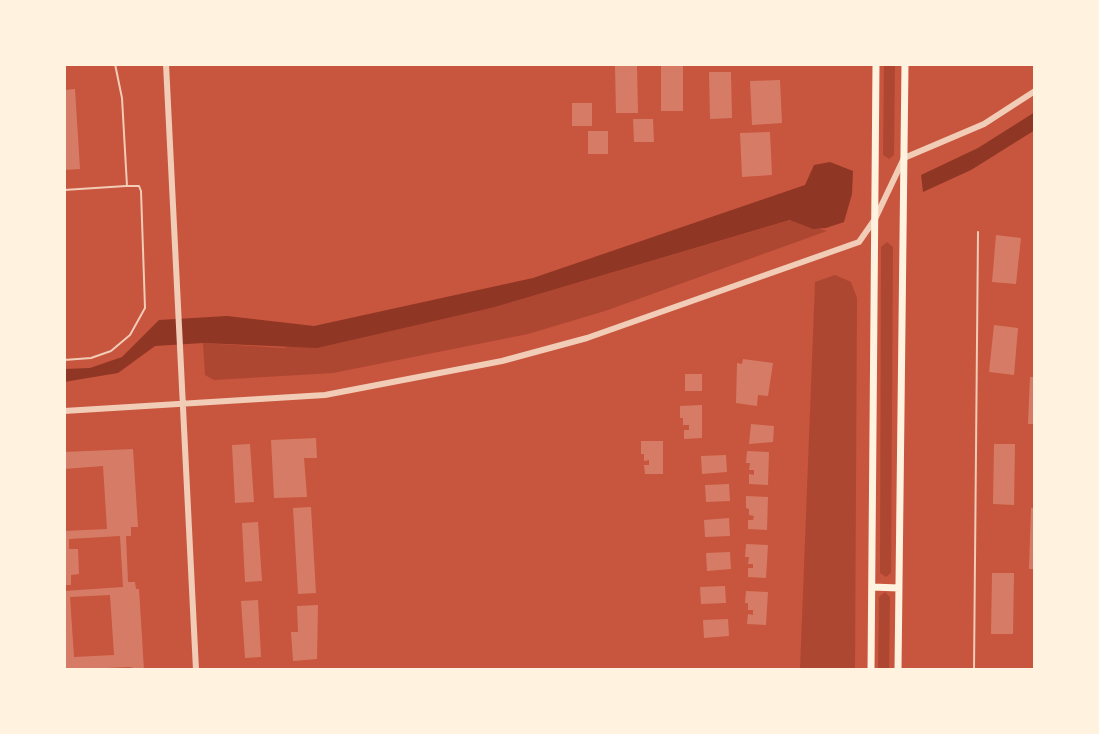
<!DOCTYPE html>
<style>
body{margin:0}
#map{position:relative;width:1099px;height:734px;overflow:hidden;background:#c8553d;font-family:"PT Sans",sans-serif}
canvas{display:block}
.frame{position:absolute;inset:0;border:66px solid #fff3e0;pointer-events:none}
</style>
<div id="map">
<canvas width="1099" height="734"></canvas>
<div class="frame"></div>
</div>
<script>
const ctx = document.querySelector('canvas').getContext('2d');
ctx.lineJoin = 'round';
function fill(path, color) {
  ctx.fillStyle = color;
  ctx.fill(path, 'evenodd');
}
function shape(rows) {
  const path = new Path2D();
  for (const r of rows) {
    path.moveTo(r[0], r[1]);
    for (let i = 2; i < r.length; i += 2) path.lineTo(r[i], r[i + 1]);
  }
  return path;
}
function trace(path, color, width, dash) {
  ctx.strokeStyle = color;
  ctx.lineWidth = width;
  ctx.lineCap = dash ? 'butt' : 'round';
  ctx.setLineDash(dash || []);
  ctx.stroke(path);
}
fill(shape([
 [884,64,895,64,894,155,889,159,883,155],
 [791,220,827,231,605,311,528,334,333,373,214,380,205,375,203,343,283,348,495,307],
 [887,242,893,247,891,573,886,577,880,573,881,247],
 [835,275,851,282,857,298,855,670,800,670,815,282],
 [885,592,890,597,889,670,878,670,879,597]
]), '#ae4732');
fill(shape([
 [1035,112,1035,130,971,170,923,192,921,175,978,148],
 [830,162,853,171,852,194,844,222,826,228,813,229,790,220,495,307,317,348,203,343,155,346,118,373,64,382,64,369,90,368,122,357,159,320,227,316,314,326,533,278,805,185,814,165]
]), '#8f3625');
fill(shape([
 [661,64,683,64,683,111,661,111],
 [615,66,637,66,638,113,616,113],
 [709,72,731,72,732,118,710,119],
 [780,80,782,123,752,125,750,81],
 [75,89,80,169,64,170,64,90],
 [572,103,592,103,592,126,572,126],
 [633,119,653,119,654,142,634,142],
 [588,131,608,131,608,154,588,154],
 [770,132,772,175,742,177,740,133],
 [996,235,1021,238,1016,284,992,282],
 [994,325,1018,328,1014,375,989,372],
 [743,359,773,363,768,396,758,395,757,406,736,403,737,363,742,364],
 [685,374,702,374,702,391,685,391],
 [1030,377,1035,377,1035,424,1028,424],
 [702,405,702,438,684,439,684,430,689,430,689,425,683,425,683,418,680,418,680,406],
 [751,424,774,426,773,442,749,444],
 [316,438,317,458,304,458,307,497,274,498,271,440],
 [641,441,663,441,663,474,645,474,644,465,649,465,649,460,644,461,644,454,641,454],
 [250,444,254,502,235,503,232,445],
 [994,444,1015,444,1014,505,993,504],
 [133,449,138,527,131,527,131,536,126,536,128,582,135,582,136,589,139,589,144,670,129,667,64,670,64,591,123,587,120,536,69,539,69,549,78,549,79,574,71,575,71,585,64,585,64,531,107,529,103,466,64,469,64,452],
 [110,595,114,655,74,657,70,597],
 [747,451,769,452,768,485,749,484,749,474,754,475,754,470,749,470,750,463,746,463],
 [726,455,727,472,702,474,701,456],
 [729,484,730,501,706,502,705,485],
 [746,496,768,497,767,530,748,529,748,520,753,520,754,516,749,515,749,509,746,508],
 [311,507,316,593,298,594,293,508],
 [1031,508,1035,508,1035,569,1029,569],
 [729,518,730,536,705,537,704,520],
 [258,522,262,581,245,582,242,523],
 [746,544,768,545,766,578,748,577,748,568,753,568,753,564,748,564,749,557,745,557],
 [730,552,731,569,707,571,706,553],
 [992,573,1014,573,1013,634,991,634],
 [725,586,726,603,701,604,700,587],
 [746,591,768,592,766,625,747,624,748,614,753,615,753,610,748,610,748,603,745,603],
 [258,600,261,657,245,658,241,601],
 [318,605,317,659,293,661,291,632,298,632,297,606],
 [728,619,729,636,704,638,703,620]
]), '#d67c66');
trace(shape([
 [64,190,126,186],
 [64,360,91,358,111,351,130,335,145,308,141,191,139,186,127,186,122,98,115,64],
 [974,670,978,232]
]), '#f1ccb7', 2);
trace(shape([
 [166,64,196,670],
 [64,411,325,395,502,361,587,338,859,242,875,219,904,158,984,124,1035,91]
]), '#f1ccb7', 6);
trace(shape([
 [872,587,899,588],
 [871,670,876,64],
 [898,670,905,64]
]), '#fff3e0', 7);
</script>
